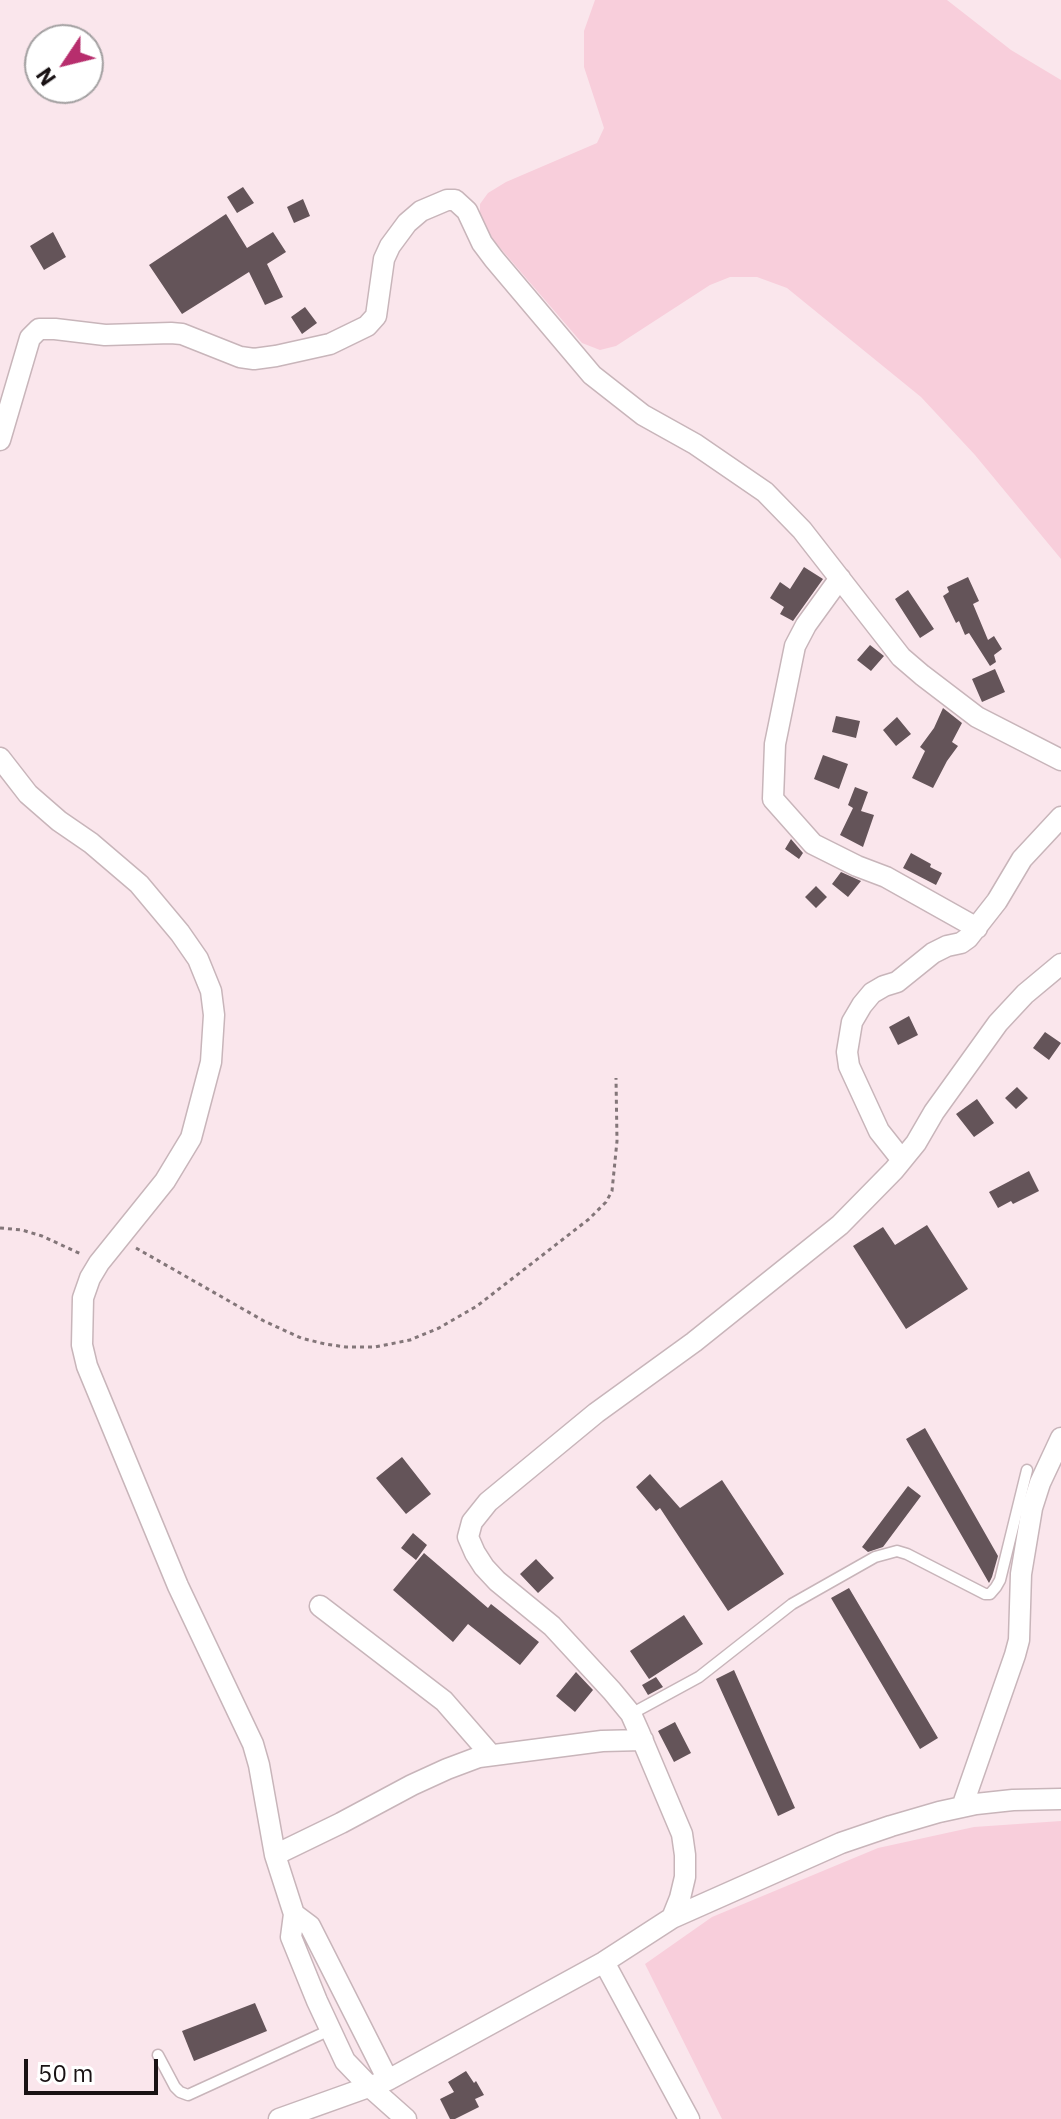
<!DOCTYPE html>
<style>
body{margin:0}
#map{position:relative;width:1061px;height:2119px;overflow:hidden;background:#fae6ec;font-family:"IBM Plex Sans",sans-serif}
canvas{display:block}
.north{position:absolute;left:24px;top:24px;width:80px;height:80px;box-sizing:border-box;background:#fff;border:2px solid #a3a0a1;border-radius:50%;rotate:235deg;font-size:22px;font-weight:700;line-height:32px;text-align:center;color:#191214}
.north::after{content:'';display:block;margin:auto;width:28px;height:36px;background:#b72e6d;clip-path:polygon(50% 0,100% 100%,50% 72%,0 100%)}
.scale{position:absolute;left:24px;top:2059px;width:134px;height:36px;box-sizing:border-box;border:4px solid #191214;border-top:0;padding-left:10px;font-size:24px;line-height:28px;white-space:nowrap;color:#191214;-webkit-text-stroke:6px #fff;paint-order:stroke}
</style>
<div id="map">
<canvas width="1061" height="2119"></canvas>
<div class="north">N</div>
<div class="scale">50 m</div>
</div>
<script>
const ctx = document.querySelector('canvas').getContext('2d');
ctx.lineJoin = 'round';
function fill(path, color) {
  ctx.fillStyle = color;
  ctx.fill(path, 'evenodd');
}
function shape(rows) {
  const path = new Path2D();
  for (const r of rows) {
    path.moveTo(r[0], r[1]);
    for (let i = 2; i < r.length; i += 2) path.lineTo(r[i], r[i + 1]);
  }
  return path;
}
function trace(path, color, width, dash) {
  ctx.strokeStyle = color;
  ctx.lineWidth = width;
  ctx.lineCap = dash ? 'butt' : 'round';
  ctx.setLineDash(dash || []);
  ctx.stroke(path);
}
fill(shape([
 [595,0,947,0,1011,50,1061,80,1061,559,975,455,921,397,787,288,757,277,730,277,710,285,616,346,600,350,582,343,495,242,480,219,480,204,488,193,506,182,597,143,604,128,584,67,584,31],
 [1061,1821,1061,2119,722,2119,645,1964,712,1917,878,1848,974,1827]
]), '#f8cedb');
fill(shape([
 [243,187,254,203,237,213,227,197],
 [303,199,310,216,294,223,287,207],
 [226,214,247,248,273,232,286,252,267,264,283,297,265,305,249,272,182,314,149,265],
 [53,232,66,257,44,270,30,246],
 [305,307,317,323,302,334,291,317],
 [804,567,823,579,793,621,780,614,784,607,770,598,780,582,790,589],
 [968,577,979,601,973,604,988,640,994,636,1002,649,994,655,996,662,990,666,969,633,965,635,959,621,956,623,943,596,949,592,947,587],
 [908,590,934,629,920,638,895,599],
 [870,645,884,656,871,671,857,660],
 [995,669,1005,692,982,702,972,679],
 [943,708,962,723,952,742,958,746,947,761,933,788,912,778,925,751,920,747,934,728],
 [836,716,860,721,856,738,832,732],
 [897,717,911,734,896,746,883,730],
 [823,755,848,764,839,789,814,779],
 [855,787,868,792,861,811,874,815,863,847,840,835,853,808,848,805],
 [791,839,803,853,799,859,785,849],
 [911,853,931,864,930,867,942,873,936,885,903,868],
 [841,872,861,881,848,897,832,884],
 [816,886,827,897,816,908,805,897],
 [909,1016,918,1035,898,1045,889,1027],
 [1045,1032,1061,1043,1049,1060,1033,1048],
 [1017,1087,1028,1098,1016,1109,1005,1098],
 [977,1099,994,1123,974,1137,956,1114],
 [1029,1171,1039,1191,1013,1204,1011,1201,998,1208,989,1192],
 [927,1225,968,1289,906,1329,853,1246,883,1227,895,1245],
 [925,1428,998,1556,992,1577,989,1583,906,1439],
 [402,1457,431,1494,406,1514,376,1478],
 [650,1474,680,1508,722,1480,784,1574,728,1611,660,1508,656,1511,636,1487],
 [908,1486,921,1496,883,1547,868,1552,862,1547],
 [413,1533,427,1545,416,1560,401,1548],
 [424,1553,488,1608,491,1604,539,1642,520,1665,468,1624,453,1642,393,1590],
 [536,1559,554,1578,538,1593,520,1574],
 [849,1588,938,1738,920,1749,831,1598],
 [684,1615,703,1644,649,1679,630,1651],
 [734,1670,795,1808,778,1816,716,1679],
 [576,1672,593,1690,575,1712,556,1696],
 [656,1677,663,1687,648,1695,642,1685],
 [675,1722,691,1753,674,1762,658,1731],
 [255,2003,267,2031,194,2061,182,2031],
 [466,2071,474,2083,476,2081,484,2095,475,2099,479,2107,455,2119,450,2119,440,2099,454,2092,448,2082]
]), '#645459');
const service = shape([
 [631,1714,699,1677,792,1604,875,1557,897,1551,907,1554,985,1594,990,1594,996,1587,1000,1580,1027,1470],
 [158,2055,175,2087,180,2092,188,2095,330,2030]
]);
const minor = shape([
 [0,440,30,338,39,329,55,329,105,335,171,333,182,334,240,357,254,359,276,356,330,344,367,326,376,316,384,259,390,246,407,223,421,211,447,200,455,200,467,211,482,243,494,259,592,375,643,415,695,444,765,492,802,530,901,657,922,675,977,717,1061,760],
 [840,578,806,625,795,646,775,744,773,799,813,844,857,866,886,877,977,928],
 [0,758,28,794,59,821,91,843,139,884,180,933,198,959,211,991,214,1015,211,1062,191,1138,165,1181,99,1263,90,1278,83,1298,82,1345,87,1366,178,1586,253,1744,259,1765,275,1855,294,1914,291,1937,317,2001,345,2061,370,2087,406,2119],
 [902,1160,879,1131,849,1066,847,1052,852,1022,862,1005,872,993,884,986,897,982,933,953,947,946,961,943,968,938,997,901,1022,859,1061,817],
 [320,1606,444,1701,491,1755],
 [962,1807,1015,1655,1019,1640,1021,1574,1032,1508,1040,1483,1061,1438],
 [275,1855,341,1823,412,1785,447,1769,479,1757,602,1741,643,1740],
 [294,1914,310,1926,388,2080],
 [672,1918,841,1843,891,1826,939,1812,976,1804,1013,1800,1061,1799],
 [604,1962,689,2119],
 [279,2119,388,2080,604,1962,672,1918,680,1898,685,1877,685,1855,682,1834,639,1732,631,1714,612,1691,552,1626,497,1581,484,1567,475,1553,468,1537,472,1522,488,1502,596,1413,694,1342,840,1225,894,1170,916,1143,934,1112,998,1023,1025,994,1061,964]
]);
trace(service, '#c8b5ba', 13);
trace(minor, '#c8b5ba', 23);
trace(shape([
 [0,1228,22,1230,42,1236,81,1254],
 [136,1248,264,1321,301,1338,325,1344,346,1347,375,1347,410,1340,439,1328,477,1306,589,1219,606,1202,612,1191,617,1141,616,1078]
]), '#837679', 3, [4, 4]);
trace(service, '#fff', 10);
trace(minor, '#fff', 20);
</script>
